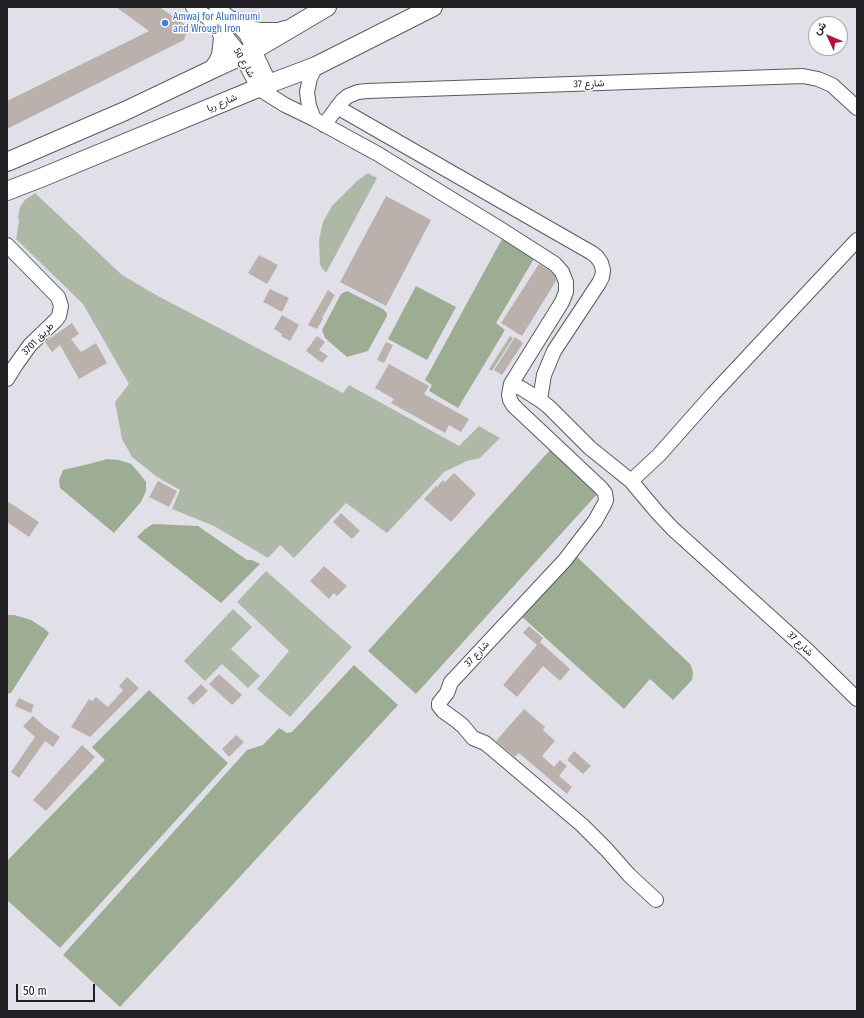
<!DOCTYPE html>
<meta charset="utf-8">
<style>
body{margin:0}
#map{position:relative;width:864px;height:1018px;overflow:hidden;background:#e1e0e8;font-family:"Fira Sans Condensed",Vazirmatn,sans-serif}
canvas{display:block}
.frame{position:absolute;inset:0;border:8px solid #212023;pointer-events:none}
.north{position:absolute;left:808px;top:16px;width:40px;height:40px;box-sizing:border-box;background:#fff;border:1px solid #a6a6a7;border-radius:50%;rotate:314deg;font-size:11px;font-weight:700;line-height:16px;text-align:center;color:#212023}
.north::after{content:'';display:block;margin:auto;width:14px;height:18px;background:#ac163a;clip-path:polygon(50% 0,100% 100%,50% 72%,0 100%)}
.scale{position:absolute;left:16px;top:984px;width:79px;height:18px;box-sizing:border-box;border:2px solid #212023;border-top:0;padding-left:5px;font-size:12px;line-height:14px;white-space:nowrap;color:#212023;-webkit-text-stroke:3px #fff;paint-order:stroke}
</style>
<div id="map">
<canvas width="864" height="1018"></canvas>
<div class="frame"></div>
<div class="north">ش</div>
<div class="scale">50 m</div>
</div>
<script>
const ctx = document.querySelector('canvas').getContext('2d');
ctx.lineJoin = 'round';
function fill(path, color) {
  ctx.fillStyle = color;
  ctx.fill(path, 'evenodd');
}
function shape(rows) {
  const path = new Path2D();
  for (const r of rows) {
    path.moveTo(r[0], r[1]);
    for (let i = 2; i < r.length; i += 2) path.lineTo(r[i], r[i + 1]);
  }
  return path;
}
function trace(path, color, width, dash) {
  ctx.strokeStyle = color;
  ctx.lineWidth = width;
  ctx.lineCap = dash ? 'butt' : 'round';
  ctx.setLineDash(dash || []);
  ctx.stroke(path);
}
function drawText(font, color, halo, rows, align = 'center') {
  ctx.font = font + ' "Fira Sans Condensed",Vazirmatn,sans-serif';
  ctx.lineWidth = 3;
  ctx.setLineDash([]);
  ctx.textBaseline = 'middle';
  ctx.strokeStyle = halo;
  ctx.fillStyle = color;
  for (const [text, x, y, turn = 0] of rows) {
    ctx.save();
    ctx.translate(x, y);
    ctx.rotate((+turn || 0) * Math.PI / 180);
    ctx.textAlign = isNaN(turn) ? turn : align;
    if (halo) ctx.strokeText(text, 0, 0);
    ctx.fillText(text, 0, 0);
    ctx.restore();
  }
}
fill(shape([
 [368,173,377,178,326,273,320,265,319,240,323,222,332,206,357,181],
 [35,193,122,275,156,295,343,393,349,385,459,446,479,426,500,438,480,458,467,461,444,472,387,533,346,503,294,558,280,545,268,558,214,526,172,509,180,490,157,477,132,457,122,439,115,402,129,384,83,304,16,239,19,221,18,217,20,207,25,200],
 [510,336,513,338,492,371,489,369],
 [266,571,352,647,290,717,257,689,289,651,237,602],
 [233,609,252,627,231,649,260,676,248,688,222,664,205,681,184,661]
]), '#adb8a7');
fill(shape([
 [502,239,535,257,496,323,505,330,458,408,429,391,432,385,425,380],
 [416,286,456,307,427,360,388,339],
 [347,291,383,309,387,313,387,316,368,351,347,357,325,338,322,330,341,294],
 [550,450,598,493,416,694,368,651],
 [107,459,119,460,131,464,140,474,146,482,146,491,141,502,114,533,60,488,59,480,63,470,89,464],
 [153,524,198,526,247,560,252,560,260,564,221,603,137,537,145,529],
 [576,556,691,665,693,673,692,680,673,700,650,679,624,709,520,615],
 [7,615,14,615,31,620,45,629,49,633,11,693,7,694],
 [354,665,398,705,120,1007,63,955,247,750,263,745,279,728,287,733,292,732],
 [149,690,228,763,60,948,7,900,7,861,105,760,92,747]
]), '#9cad93');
fill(shape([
 [116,7,159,7,184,24,186,34,184,40,7,129,7,101,149,31],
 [386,196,431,220,386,306,340,282],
 [259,255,278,265,267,284,248,273],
 [539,264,549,270,555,276,556,281,522,336,501,323],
 [270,289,289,298,282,312,263,302],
 [328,290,335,295,322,318,323,319,317,329,308,325],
 [282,315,299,325,290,341,281,336,282,334,274,329],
 [72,323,79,334,71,339,81,352,96,343,107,363,79,379,60,345,52,352,45,342],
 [317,336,325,342,319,350,328,356,322,363,306,351],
 [515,337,523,343,502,375,494,370],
 [386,342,393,345,384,363,377,360],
 [389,364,429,386,424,394,469,419,461,432,449,425,445,433,391,403,394,399,375,388],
 [454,473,476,494,451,522,424,499,436,486,437,487,443,480,445,482],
 [158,481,177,491,169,507,149,497],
 [7,501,39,522,29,537,7,522],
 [341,513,360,531,352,539,333,522],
 [324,566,347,586,337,596,334,593,329,599,310,581],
 [529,626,543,638,540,642,570,669,560,681,543,666,517,697,503,685,537,645,523,633],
 [219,674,242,695,232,705,209,684],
 [127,677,139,688,90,737,71,727,89,699,92,701,96,697,108,707,123,690,119,686],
 [201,684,208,691,193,705,187,698],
 [19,698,34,705,31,713,15,706],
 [524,709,545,727,543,730,555,741,542,756,554,767,560,760,567,766,559,776,572,787,567,794,519,753,515,757,496,741],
 [33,716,44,726,60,737,53,747,45,741,19,778,11,772,35,737,23,726],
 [236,735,244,742,229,757,222,749],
 [82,745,95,757,46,811,33,800],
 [574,751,591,766,583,774,567,760]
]), '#bab1ad');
const minor = shape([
 [193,7,207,17,221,30,234,46,242,56,258,88,285,105,314,119,378,154,502,230,555,264,562,272,566,282,566,292,562,302,511,384,509,395,510,400,513,405,517,409,601,488,605,493,606,500,605,503,595,521,565,560,454,679,451,682,447,693,439,703,439,706,443,711,457,721,463,726,473,738,485,743,490,747,582,825,607,850,629,875,656,900],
 [216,7,234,21,246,34,250,42,270,84],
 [337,107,592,253,597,257,601,263,603,270,602,277,599,283,554,351,544,375,542,387,540,400],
 [314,119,309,106,307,92,310,78,316,66],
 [324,125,342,101,348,96,358,92,367,91,803,76,818,79,832,85,857,108],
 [7,245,58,297,61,306,59,316,56,320,30,345,15,366,7,379],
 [511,384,521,388,540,400,549,407,590,448,631,481,657,512,673,529,809,652,857,699],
 [631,481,659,455,713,394,857,240]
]);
const major = shape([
 [234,21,242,26,251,30,260,32,279,32,285,30],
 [213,69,218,62,221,55,222,47,223,38,221,30],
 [7,162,125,111,213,69,254,50,327,7],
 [7,191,43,177,258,88,316,66,433,7]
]);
trace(minor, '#5b5a61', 16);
trace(major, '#5b5a61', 20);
trace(minor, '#fff', 14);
trace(major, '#fff', 18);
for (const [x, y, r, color] of [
 [165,23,4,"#3f7fe0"]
]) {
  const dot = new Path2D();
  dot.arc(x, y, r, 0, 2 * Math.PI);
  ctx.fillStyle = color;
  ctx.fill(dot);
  trace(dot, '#fff', 1.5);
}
drawText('10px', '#366cbe', '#fff', [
 ["Amwaj for Aluminumi",173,17],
 ["and Wrough Iron",173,29]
], 'left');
drawText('10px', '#212023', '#fff', [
 ["شارع 50",244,63,60],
 ["شارع 37",589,84,-2],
 ["شارع ريا",222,103,-23],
 ["طريق 3701",38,339,-46],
 ["شارع 37",800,644,43],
 ["شارع 37",477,654,-47]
]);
</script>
